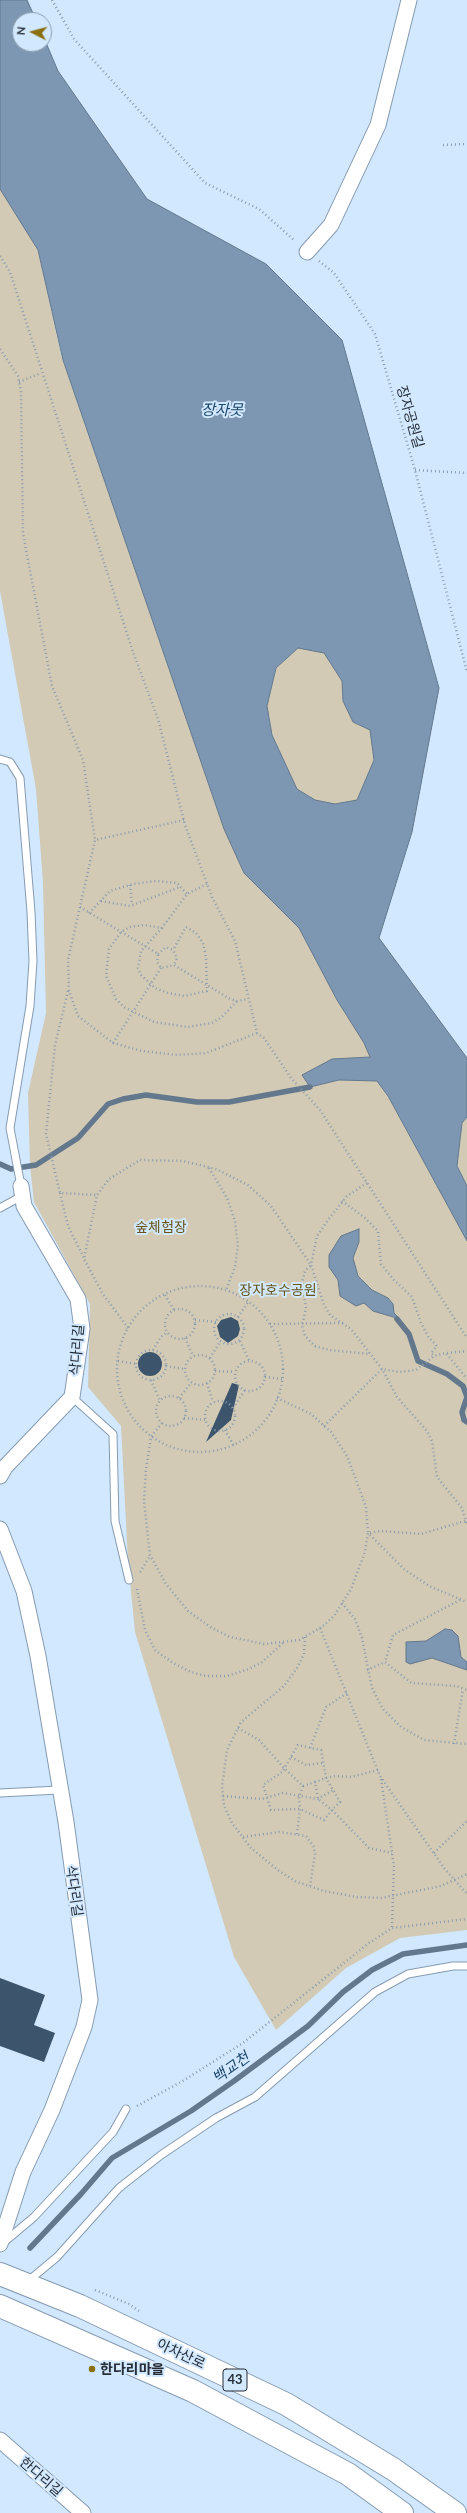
<!DOCTYPE html>
<meta charset="utf-8">
<style>
body{margin:0}
#map{position:relative;width:467px;height:2513px;overflow:hidden;background:#d2e8fe;font-family:Lato,sans-serif}
canvas{display:block}
.north{position:absolute;left:12px;top:12px;width:40px;height:40px;box-sizing:border-box;background:#d2e8fe;border:1px solid #8d9eae;border-radius:50%;rotate:276deg;font-size:11px;font-weight:700;line-height:16px;text-align:center;color:#262e37}
.north::after{content:'';display:block;margin:auto;width:14px;height:18px;background:#8b7012;clip-path:polygon(50% 0,100% 100%,50% 72%,0 100%)}
</style>
<div id="map">
<canvas width="467" height="2513"></canvas>
<div class="north">N</div>
</div>
<script>
const ctx = document.querySelector('canvas').getContext('2d');
ctx.lineJoin = 'round';
function fill(path, color) {
  ctx.fillStyle = color;
  ctx.fill(path, 'evenodd');
}
function shape(rows) {
  const path = new Path2D();
  for (const r of rows) {
    if (r.length === 3) {
      path.moveTo(r[0] + r[2], r[1]);
      path.arc(r[0], r[1], r[2], 0, 2 * Math.PI);
      continue;
    }
    path.moveTo(r[0], r[1]);
    for (let i = 2; i < r.length; i += 2) path.lineTo(r[i], r[i + 1]);
  }
  return path;
}
function trace(path, color, width, dash) {
  ctx.strokeStyle = color;
  ctx.lineWidth = width;
  ctx.lineCap = dash ? 'butt' : 'round';
  ctx.setLineDash(dash || []);
  ctx.stroke(path);
}
function drawText(font, color, halo, rows, align = 'center') {
  ctx.font = font + ' Lato,"Noto Sans KR",sans-serif';
  ctx.lineWidth = 4;
  ctx.setLineDash([]);
  ctx.textBaseline = 'middle';
  ctx.strokeStyle = halo;
  ctx.fillStyle = color;
  for (const [text, x, y, turn = 0] of rows) {
    ctx.save();
    ctx.translate(x, y);
    ctx.rotate((+turn || 0) * Math.PI / 180);
    ctx.textAlign = isNaN(turn) ? turn : align;
    if (halo) ctx.strokeText(text, 0, 0);
    ctx.fillText(text, 0, 0);
    ctx.restore();
  }
}
fill(shape([
 [0,189,38,250,61,355,224,829,244,873,299,928,337,1000,364,1043,370,1057,332,1059,303,1075,310,1087,339,1080,377,1081,388,1096,467,1241,467,1930,400,1938,346,1968,276,2030,234,1957,135,1632,128,1561,121,1426,88,1387,90,1304,34,1202,30,1166,28,1093,46,1013,43,883,36,789,0,591],
 [298,647,324,653,342,681,343,701,370,730,374,760,357,800,335,804,315,800,297,789,272,735,267,706,276,668],
 [467,1117,467,1186,457,1166,462,1123]
]), '#d2cab4');
const water = shape([
 [0,0,27,0,36,20,20,20,20,44,44,44,44,38,58,71,147,199,266,264,342,340,439,688,412,832,379,938,467,1058,467,1117,462,1123,457,1166,467,1186,467,1241,388,1096,377,1081,339,1080,310,1087,302,1075,332,1059,370,1057,364,1043,337,1000,299,928,244,873,224,829,63,360,38,250,0,189,0,0],
 [298,648,324,653,342,681,343,701,353,722,370,730,374,760,357,800,335,804,315,800,297,789,272,735,267,706,276,668,298,648],
 [359,1229,359,1242,353,1258,358,1276,372,1290,388,1298,393,1304,394,1313,400,1319,373,1311,364,1303,356,1306,340,1296,338,1280,329,1267,329,1255,341,1236,359,1229],
 [445,1629,452,1630,458,1636,461,1657,467,1662,467,1670,432,1658,410,1664,406,1662,406,1642,426,1641,445,1629]
]);
fill(water, '#7d97b2');
trace(water, '#63788d', 1);
trace(shape([
 [0,1164,11,1169,36,1165,78,1138,108,1104,123,1099,146,1095,197,1102,229,1102,310,1087],
 [397,1319,409,1334,418,1361,447,1374,463,1386,467,1397,462,1412,464,1420,467,1422],
 [30,2248,81,2194,112,2158,191,2111,234,2081,308,2026,343,1992,372,1970,403,1954,467,1945]
]), '#63788d', 5.5);
fill(shape([
 [231,1317,238,1321,240,1329,238,1336,228,1343,220,1337,217,1326,221,1320],
 [150,1364,12],
 [232,1383,239,1385,231,1420,206,1442],
 [0,1978,45,1995,34,2025,55,2033,44,2062,0,2046]
]), '#3c546c');
const lane = shape([
 [0,759,10,762,20,778,31,912,33,961,30,1006,10,1128,21,1186],
 [0,1208,22,1196],
 [72,1397,113,1434,115,1521,129,1580],
 [0,1793,59,1790],
 [3,2243,34,2217,113,2132,126,2109],
 [27,2282,57,2257,119,2188,161,2155,216,2118,255,2097,375,1992,408,1974,453,1966,467,1966]
]);
const street = shape([
 [307,252,331,225,378,125,409,0],
 [0,1476,5,1467,72,1397,82,1329,78,1299,24,1206,21,1186],
 [0,1529,24,1591,38,1656,66,1822,90,2000,84,2027,52,2110,23,2172,0,2244],
 [0,2440,83,2513]
]);
const primary = shape([
 [0,2274,80,2306,286,2404,393,2469,455,2513],
 [0,2306,193,2391,348,2474,402,2513]
]);
trace(lane, '#869bb0', 9);
trace(street, '#869bb0', 17);
trace(primary, '#869bb0', 24);
trace(shape([
 [52,0,74,39,205,183,259,209,295,241],
 [443,145,467,144],
 [0,256,10,272,132,649,158,719,185,825,212,897,235,941,257,1033,264,1038,291,1078,320,1110,467,1338],
 [319,261,334,273,375,334,415,470,467,672],
 [0,349,18,376,21,391,23,534,52,686,83,760,95,840],
 [19,382,41,373],
 [415,470,467,473],
 [184,820,95,840,68,960,69,991,78,1016,113,1043,142,1051,177,1055,206,1053,257,1033],
 [207,884,187,894,162,928,144,925,130,927,121,932,109,949,106,976,116,999,124,1007,154,1022,188,1027,212,1023,222,1017,237,1001],
 [130,885,132,905],
 [101,901,130,906,180,887],
 [80,907,158,954,157,962,161,968,174,965,230,999,237,1001,248,999],
 [89,913,110,891,133,884,156,881,177,883,187,894],
 [162,928,141,951,138,968,141,975,155,988,168,993,184,996,207,991,206,957,203,943,196,933,186,927,173,950],
 [158,954,166,947,173,950,177,958,174,965],
 [68,991,55,1045,46,1134,60,1193,97,1195],
 [113,1043,161,968],
 [209,1168,227,1198,235,1221,238,1245,235,1267,226,1290],
 [367,1183,347,1196,328,1220,317,1236,311,1265,324,1305,330,1315,351,1329,382,1369,397,1397,427,1431,432,1441,437,1477,462,1508,467,1525],
 [60,1193,68,1226,84,1258],
 [342,1201,365,1218,378,1231,381,1264,394,1280,412,1297,421,1323,429,1338,437,1346,431,1353,434,1356],
 [200,1369,83],
 [165,1295,174,1310],
 [180,1324,15],
 [229,1329,15],
 [238,1317,248,1302],
 [195,1320,216,1322],
 [270,1324,343,1323],
 [128,1328,103,1294,84,1259,97,1195,109,1179,140,1160,183,1161,216,1169,248,1185,271,1206,311,1265,305,1271,302,1283,306,1308,302,1326,305,1336,315,1346,329,1350,370,1354],
 [185,1338,193,1356],
 [240,1341,249,1360],
 [151,1365,15],
 [153,1350,160,1338,167,1332],
 [447,1353,467,1351],
 [200,1370,15],
 [210,1358,220,1342],
 [250,1376,15],
 [118,1361,136,1364],
 [166,1366,184,1369],
 [215,1371,235,1372],
 [265,1377,282,1379],
 [151,1380,160,1401],
 [207,1383,213,1402],
 [171,1411,15],
 [179,1398,191,1383],
 [277,1398,311,1414,331,1432,347,1456,366,1507,368,1533,381,1531,421,1534,465,1521],
 [220,1416,15],
 [233,1408,245,1390],
 [184,1418,205,1420],
 [162,1423,151,1437,146,1469,144,1501,150,1555,166,1584,188,1611,212,1628,230,1637,264,1644,299,1640,322,1627,334,1616,351,1589,365,1552,368,1533,404,1569,429,1586,467,1602],
 [324,1426,382,1369,399,1372,416,1370,434,1356,446,1353,467,1379],
 [225,1430,234,1446],
 [140,1572,150,1556],
 [137,1589,145,1630,155,1650,173,1663,191,1672,206,1676,227,1676,249,1669,262,1662,283,1643],
 [460,1600,393,1635,385,1662,411,1683,456,1686,467,1690],
 [342,1603,355,1619,362,1638,372,1688,383,1709,401,1727,424,1740,467,1744],
 [320,1628,380,1776,444,1868,467,1894],
 [305,1637,304,1654,297,1668,284,1686,241,1722,227,1750,222,1787,224,1806,232,1823,251,1848,279,1871,297,1882,324,1891,357,1897,381,1898,441,1886,467,1874],
 [367,1670,385,1662],
 [238,1728,259,1740,284,1768,303,1786,299,1797,300,1809,297,1834],
 [454,1744,463,1689],
 [310,1748,326,1707,347,1693],
 [291,1757,306,1765,324,1763],
 [378,1770,351,1777,335,1776,326,1778,315,1782,318,1799,332,1810,324,1820,300,1809,271,1810,263,1785,282,1772,298,1745,321,1750,326,1778,340,1802,332,1810,369,1848,392,1853],
 [381,1779,394,1866,392,1928],
 [303,1786,315,1782],
 [223,1796,262,1799,283,1793,318,1799,333,1790],
 [243,1837,279,1832,306,1836,314,1847,315,1854,310,1886],
 [434,1853,467,1821],
 [137,2106,181,2082,243,2043,369,1943,392,1928,467,1919],
 [95,2290,129,2304,139,2311]
]), '#8c9cad', 2.5, [1, 3]);
trace(lane, '#fff', 7);
trace(street, '#fff', 15);
trace(primary, '#fff', 22);
for (const [x, y, r, color] of [
 [92,2369,4,"#8b7012"]
]) {
  const dot = new Path2D();
  dot.arc(x, y, r, 0, 2 * Math.PI);
  ctx.fillStyle = color;
  ctx.fill(dot);
  trace(dot, '#d2e8fe', 1.5);
}
for (const [x, y, w] of [
 [235,2380,24]
]) {
  const box = new Path2D();
  box.roundRect(x - w / 2, y - 11, w, 22, 3);
  ctx.fillStyle = '#d2e8fe';
  ctx.fill(box);
  trace(box, '#262e37', 1);
}
drawText('bold 13px', '#262e37', null, [
 ["43",235,2380]
]);
drawText('14px', '#262e37', '#d2e8fe', [
 ["장자공원길",410,417,74],
 ["삭다리길",77,1350,-85],
 ["삭다리길",74,1891,82],
 ["아차산로",181,2354,25],
 ["한다리길",41,2477,41]
]);
drawText('14px', '#67551a', '#d2e8fe', [
 ["숲체험장",161,1227],
 ["장자호수공원",278,1290]
]);
drawText('bold 14px', '#262e37', '#d2e8fe', [
 ["한다리마을",100,2369]
], 'left');
drawText('italic 15px', '#1c476c', '#d2e8fe', [
 ["장자못",222,410],
 ["백교천",231,2068,-36]
]);
</script>
